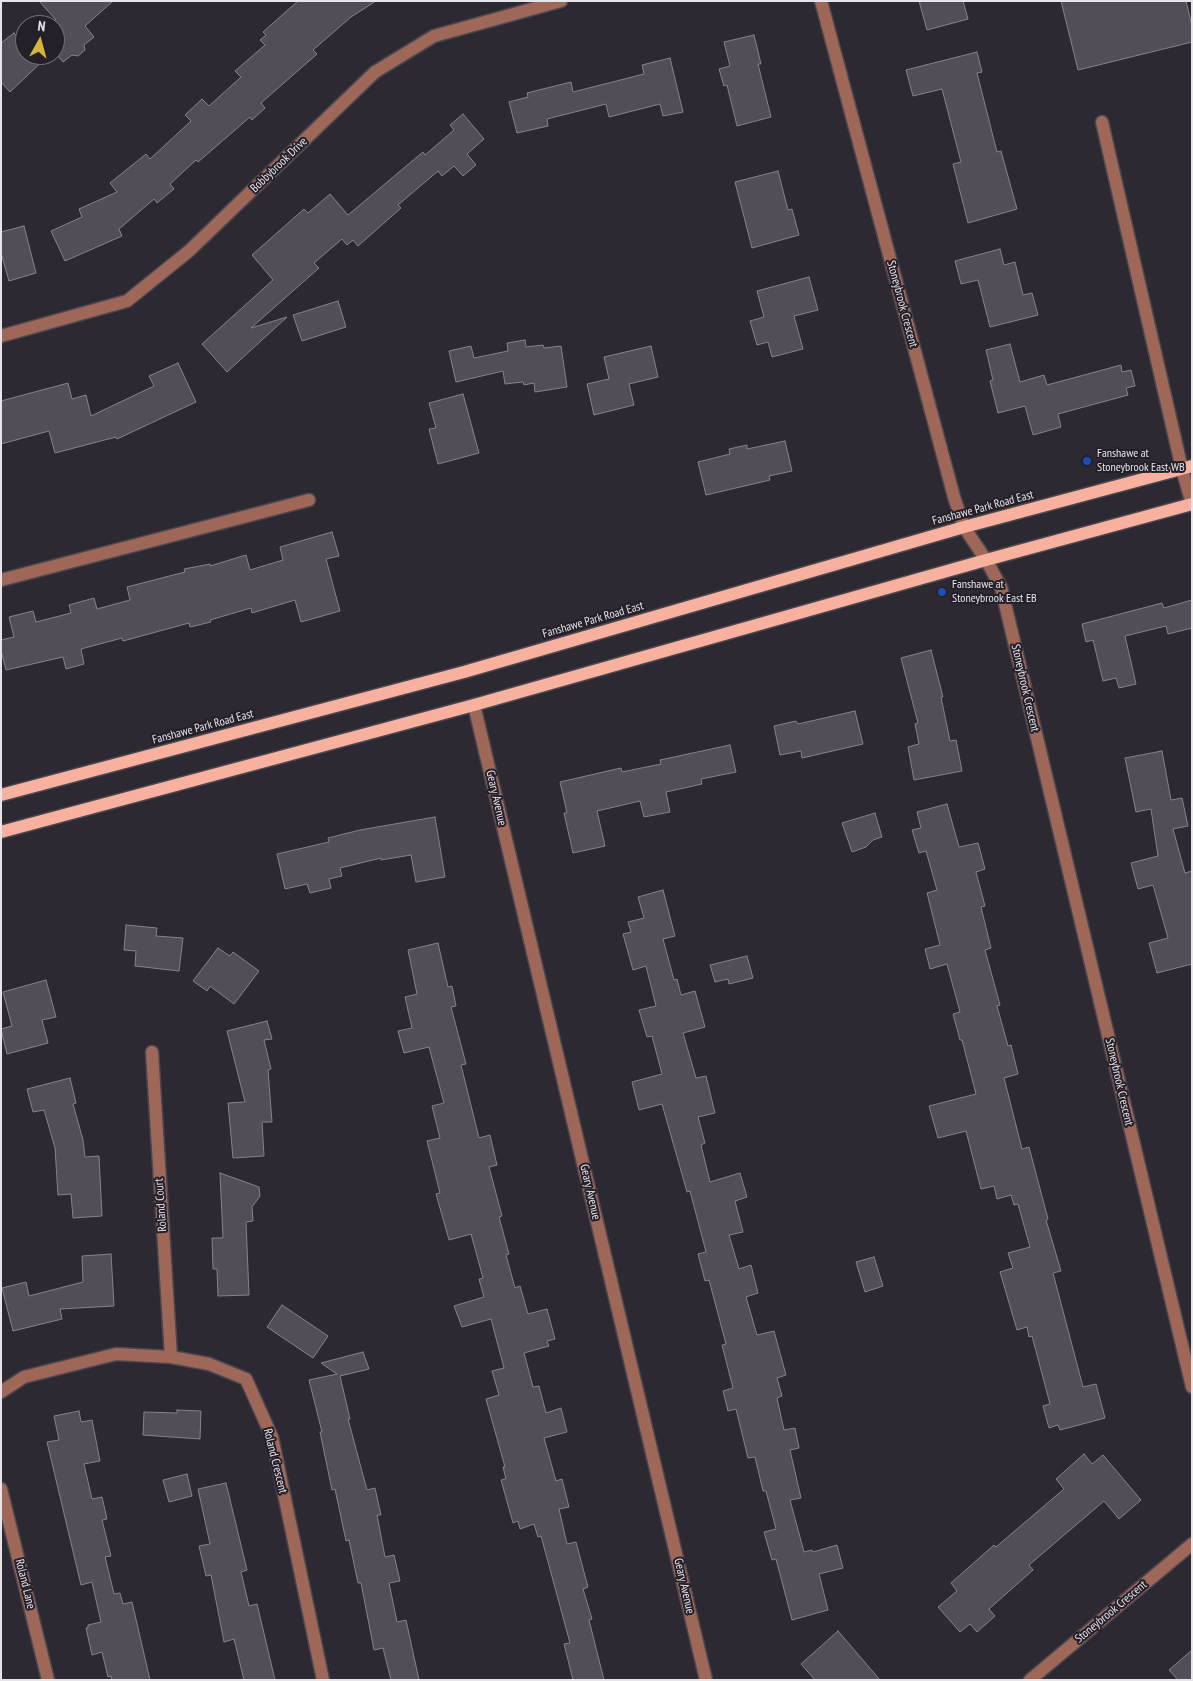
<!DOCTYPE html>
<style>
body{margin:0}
#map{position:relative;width:1193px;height:1681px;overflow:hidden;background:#2d2932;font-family:"PT Sans Narrow",sans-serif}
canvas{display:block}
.frame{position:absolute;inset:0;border:2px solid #e7e4ea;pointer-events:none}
.north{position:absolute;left:15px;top:15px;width:50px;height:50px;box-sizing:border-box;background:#241f28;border:1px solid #726e76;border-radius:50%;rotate:7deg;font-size:14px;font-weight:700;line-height:20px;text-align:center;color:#e7e4ea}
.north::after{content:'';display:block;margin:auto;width:18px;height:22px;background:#d2b736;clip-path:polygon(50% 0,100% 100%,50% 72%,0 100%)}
</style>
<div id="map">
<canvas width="1193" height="1681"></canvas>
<div class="frame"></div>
<div class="north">N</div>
</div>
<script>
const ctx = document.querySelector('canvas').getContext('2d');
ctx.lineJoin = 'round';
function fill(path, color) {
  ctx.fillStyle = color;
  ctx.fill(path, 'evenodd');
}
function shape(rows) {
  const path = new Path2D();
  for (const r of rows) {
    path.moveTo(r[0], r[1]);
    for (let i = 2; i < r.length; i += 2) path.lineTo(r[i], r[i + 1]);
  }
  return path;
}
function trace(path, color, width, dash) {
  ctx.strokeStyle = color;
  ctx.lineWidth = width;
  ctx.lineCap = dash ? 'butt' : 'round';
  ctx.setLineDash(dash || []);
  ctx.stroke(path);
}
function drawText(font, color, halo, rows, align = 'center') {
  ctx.font = font + ' "PT Sans Narrow",sans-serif';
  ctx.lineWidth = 4;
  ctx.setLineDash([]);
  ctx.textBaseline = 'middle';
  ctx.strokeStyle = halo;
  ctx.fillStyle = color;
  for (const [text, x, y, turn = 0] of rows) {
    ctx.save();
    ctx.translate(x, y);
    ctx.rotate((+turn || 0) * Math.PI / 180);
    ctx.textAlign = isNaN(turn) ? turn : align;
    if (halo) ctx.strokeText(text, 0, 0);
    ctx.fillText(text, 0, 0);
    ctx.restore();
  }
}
const building = shape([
 [39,1,113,1,85,26,94,37,84,45,85,50,78,56,72,55,63,62,55,53,55,25,51,25,56,20,39,1],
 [298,1,376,1,351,17,313,50,317,54,261,103,265,108,252,120,250,117,198,162,196,160,170,184,174,189,157,203,154,199,119,229,122,236,65,261,51,231,82,217,79,209,117,192,110,183,146,154,150,159,191,121,185,115,202,99,209,106,241,77,235,71,265,45,260,40,266,35,263,32,298,1],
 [919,1,963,1,968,19,927,30,919,1],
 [1061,1,1186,1,1192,26,1192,42,1078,70,1061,1],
 [14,33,25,46,25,55,49,55,10,92,1,82,1,43,14,33],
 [754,35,761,64,758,64,771,117,737,126,727,85,724,86,719,69,730,66,724,42,754,35],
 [977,52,982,72,977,73,997,152,1001,151,1017,209,968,223,953,164,961,162,942,89,913,96,906,70,977,52],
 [670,58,683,112,663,116,660,104,609,117,606,104,547,119,548,126,517,133,509,102,528,97,527,93,571,82,573,92,644,74,642,65,670,58],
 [463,114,484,139,467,154,476,165,463,176,454,166,442,176,438,171,398,205,401,208,358,246,353,240,347,245,342,239,314,263,319,268,251,328,287,317,227,372,202,344,273,280,252,255,304,209,308,213,330,194,348,215,423,152,425,155,454,130,450,125,463,114],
 [778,171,788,210,792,209,799,235,752,248,735,182,778,171],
 [24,226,36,273,9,281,1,253,1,232,24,226],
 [1000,249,1004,265,1015,262,1023,295,1032,293,1038,315,990,327,978,280,961,284,955,261,1000,249],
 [809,277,818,310,794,316,803,349,772,357,768,342,757,345,750,321,764,317,757,291,809,277],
 [338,301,346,327,302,341,293,315,338,301],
 [525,340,526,347,543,345,544,348,561,346,567,387,535,392,534,383,524,385,523,382,505,384,503,371,456,382,449,351,471,346,474,358,508,351,507,343,525,340],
 [1010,344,1020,382,1044,375,1047,385,1121,365,1122,372,1131,370,1135,386,1126,388,1128,395,1058,414,1061,427,1033,435,1025,406,998,413,990,381,993,380,986,350,1010,344],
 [651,346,658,377,629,384,634,405,594,415,587,384,609,379,604,357,651,346],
 [178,363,196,402,117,439,116,437,55,453,49,431,1,444,1,401,68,383,72,399,86,395,91,416,154,386,149,376,178,363],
 [463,394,479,453,438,464,429,429,436,428,429,403,463,394],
 [785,441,792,471,769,476,770,480,706,495,698,462,730,454,729,449,747,445,747,449,785,441],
 [332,532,339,556,326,559,340,611,301,622,295,600,252,613,251,608,210,620,211,622,190,627,189,623,123,641,122,638,81,649,84,664,66,669,63,657,6,670,1,650,1,640,14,637,9,617,33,611,36,622,71,613,69,605,94,598,97,609,130,600,127,587,185,572,184,569,210,564,210,566,246,555,250,570,283,560,280,547,332,532],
 [1192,600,1192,628,1168,634,1166,626,1125,636,1136,684,1119,688,1116,678,1103,681,1093,640,1086,642,1082,624,1162,603,1164,608,1192,600],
 [931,650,943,697,941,697,950,741,956,740,962,771,914,780,908,747,919,744,915,724,918,723,901,658,931,650],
 [855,711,863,744,802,758,801,751,780,755,774,726,796,721,798,724,855,711],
 [730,745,736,772,701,779,702,784,666,792,670,812,644,817,640,801,597,811,605,846,573,853,564,813,567,813,560,782,621,768,622,772,661,764,660,760,730,745],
 [1162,751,1171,800,1182,798,1188,826,1173,829,1185,873,1192,871,1192,964,1157,973,1149,943,1168,938,1153,885,1138,889,1131,863,1158,856,1151,809,1136,812,1125,758,1162,751],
 [947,804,959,847,978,843,985,869,976,872,985,906,981,907,991,948,985,950,1000,1005,997,1006,1008,1046,1011,1045,1018,1074,1004,1078,1022,1149,1029,1147,1048,1219,1046,1220,1061,1271,1053,1273,1083,1387,1096,1384,1105,1418,1060,1430,1058,1425,1049,1428,1043,1406,1050,1404,1032,1336,1029,1337,1027,1327,1017,1330,1000,1272,1013,1268,1008,1253,1030,1247,1018,1204,1014,1205,1011,1195,997,1199,994,1186,981,1189,966,1131,938,1138,929,1106,976,1094,962,1040,960,1040,953,1014,960,1012,947,964,930,969,925,949,940,945,927,893,937,890,926,851,919,853,912,830,921,828,917,812,947,804],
 [875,813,882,837,873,840,866,847,852,852,842,823,875,813],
 [435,817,445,877,416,882,411,855,381,860,381,858,340,868,342,876,329,879,331,888,310,893,307,884,285,889,277,854,329,842,328,838,360,830,435,817],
 [663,890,675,936,663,939,674,980,677,979,681,995,695,991,705,1027,683,1033,696,1078,706,1076,715,1113,698,1117,705,1143,701,1145,710,1182,740,1173,747,1197,735,1201,743,1232,729,1235,739,1269,751,1265,758,1293,746,1297,757,1335,774,1331,786,1375,777,1378,782,1396,777,1398,784,1430,795,1428,799,1448,790,1450,801,1498,790,1500,804,1552,812,1550,813,1552,837,1545,843,1568,819,1574,828,1610,792,1620,776,1559,772,1560,764,1532,776,1529,766,1491,763,1491,755,1457,748,1458,736,1409,728,1411,723,1391,733,1388,722,1345,726,1344,709,1280,705,1281,698,1254,706,1252,690,1191,687,1192,662,1104,639,1110,632,1082,662,1074,652,1036,647,1037,639,1010,656,1006,646,966,633,970,623,934,631,932,628,922,644,918,638,897,663,890],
 [126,925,157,928,156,936,183,938,179,971,135,966,136,951,124,950,126,925],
 [438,943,448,987,452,986,456,1006,451,1007,466,1064,461,1065,479,1138,490,1135,497,1165,489,1167,502,1216,499,1217,509,1254,506,1255,515,1288,520,1286,528,1314,547,1309,555,1339,547,1341,549,1346,524,1353,533,1387,539,1386,546,1413,561,1408,567,1432,544,1438,556,1481,562,1479,569,1507,559,1509,567,1544,576,1542,588,1587,583,1589,592,1619,589,1620,604,1680,573,1680,564,1644,570,1643,541,1536,538,1537,534,1524,520,1529,518,1521,513,1523,501,1480,506,1479,503,1467,505,1467,486,1399,499,1395,492,1371,504,1368,491,1319,462,1327,454,1306,484,1297,479,1279,483,1278,471,1234,449,1240,436,1194,440,1193,427,1141,440,1138,432,1106,444,1103,429,1047,404,1053,398,1031,412,1028,405,997,417,994,408,950,438,943],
 [218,948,230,956,233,952,259,971,234,1004,210,986,207,991,193,981,218,948],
 [747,956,753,978,729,984,728,979,715,982,710,965,747,956],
 [46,980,56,1017,42,1020,48,1043,7,1054,1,1029,12,1026,3,992,46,980],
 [267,1021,272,1039,264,1040,271,1069,268,1070,272,1122,262,1122,264,1156,233,1158,228,1103,245,1102,227,1031,267,1021],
 [70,1078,76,1103,73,1104,83,1140,85,1157,99,1156,102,1216,73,1218,71,1194,58,1195,55,1148,44,1110,33,1112,27,1089,70,1078],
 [220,1173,259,1187,260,1196,252,1207,253,1221,246,1222,249,1295,218,1296,217,1269,213,1269,212,1238,223,1238,220,1173],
 [111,1254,114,1306,60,1309,62,1319,13,1331,2,1288,26,1282,29,1296,83,1282,82,1256,111,1254],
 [874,1257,883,1286,865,1292,856,1262,874,1257],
 [282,1305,328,1336,313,1358,267,1327,282,1305],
 [363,1352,369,1369,340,1376,350,1419,348,1419,367,1490,375,1488,381,1515,377,1515,385,1557,394,1555,400,1581,389,1583,397,1622,406,1620,419,1680,391,1680,383,1648,374,1650,361,1583,358,1583,349,1540,346,1541,335,1489,332,1490,320,1432,322,1432,309,1380,337,1374,321,1363,363,1352],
 [177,1410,201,1411,200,1439,143,1435,144,1412,177,1413,177,1410],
 [79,1411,81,1422,92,1420,100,1461,84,1464,92,1499,102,1497,107,1519,102,1520,111,1556,105,1557,114,1594,120,1593,123,1604,132,1602,150,1680,112,1680,111,1676,108,1677,102,1652,92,1655,86,1628,88,1628,88,1625,101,1622,92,1582,81,1585,47,1442,59,1440,54,1416,79,1411],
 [1084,1454,1092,1464,1103,1455,1141,1500,1119,1519,1104,1501,1029,1565,1033,1570,989,1609,995,1616,977,1632,970,1624,960,1632,938,1607,957,1591,951,1583,994,1545,996,1547,1064,1489,1056,1479,1084,1454],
 [187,1474,192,1496,169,1502,163,1480,187,1474],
 [226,1483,247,1570,241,1572,249,1606,257,1604,275,1680,244,1680,234,1639,224,1642,211,1575,206,1576,199,1546,210,1544,198,1489,226,1483],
 [838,1631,880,1680,815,1680,801,1664,838,1631],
 [1192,1650,1192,1680,1178,1680,1169,1670,1192,1650]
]);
fill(building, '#524d56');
trace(building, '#87828d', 1);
const minor = shape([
 [821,1,954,497,964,527,986,560,1001,587,1192,1387],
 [1102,122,1182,469,1192,504],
 [1,336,127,301,189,251,375,72,434,36,561,1],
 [1,580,309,500],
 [474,705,706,1680],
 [152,1052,171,1357],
 [1,1392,24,1377,116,1354,171,1357,209,1364,246,1379,272,1437,323,1680],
 [1,1489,48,1680],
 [1030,1680,1192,1544]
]);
const major = shape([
 [1,795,464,672,964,527,1192,466],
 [1,832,474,705,986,560,1192,504]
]);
trace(minor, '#4b474f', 15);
trace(major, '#4b474f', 15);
trace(minor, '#9f6758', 12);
trace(major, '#f7b19e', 12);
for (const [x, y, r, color] of [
 [1087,461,5,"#1a4fb4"],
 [942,592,5,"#1a4fb4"]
]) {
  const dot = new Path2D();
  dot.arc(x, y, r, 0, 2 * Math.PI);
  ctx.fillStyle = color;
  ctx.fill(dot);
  trace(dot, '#241f28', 2);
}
drawText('12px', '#e7e4ea', '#241f28', [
 ["Bobbybrook Drive",279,165,-44],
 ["Stoneybrook Crescent",902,304,75],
 ["Fanshawe Park Road East",983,508,-15],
 ["Fanshawe Park Road East",593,620,-16],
 ["Stoneybrook Crescent",1025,688,77],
 ["Fanshawe Park Road East",203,727,-15],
 ["Geary Avenue",496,798,77],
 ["Stoneybrook Crescent",1119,1082,77],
 ["Geary Avenue",590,1192,77],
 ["Roland Court",161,1205,-94],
 ["Roland Crescent",275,1461,76],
 ["Roland Lane",25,1584,76],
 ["Geary Avenue",684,1586,77],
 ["Stoneybrook Crescent",1111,1612,-40]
]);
drawText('12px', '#e7e4ea', '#241f28', [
 ["Fanshawe at",1097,454],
 ["Stoneybrook East WB",1097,468],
 ["Fanshawe at",952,585],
 ["Stoneybrook East EB",952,599]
], 'left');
</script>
